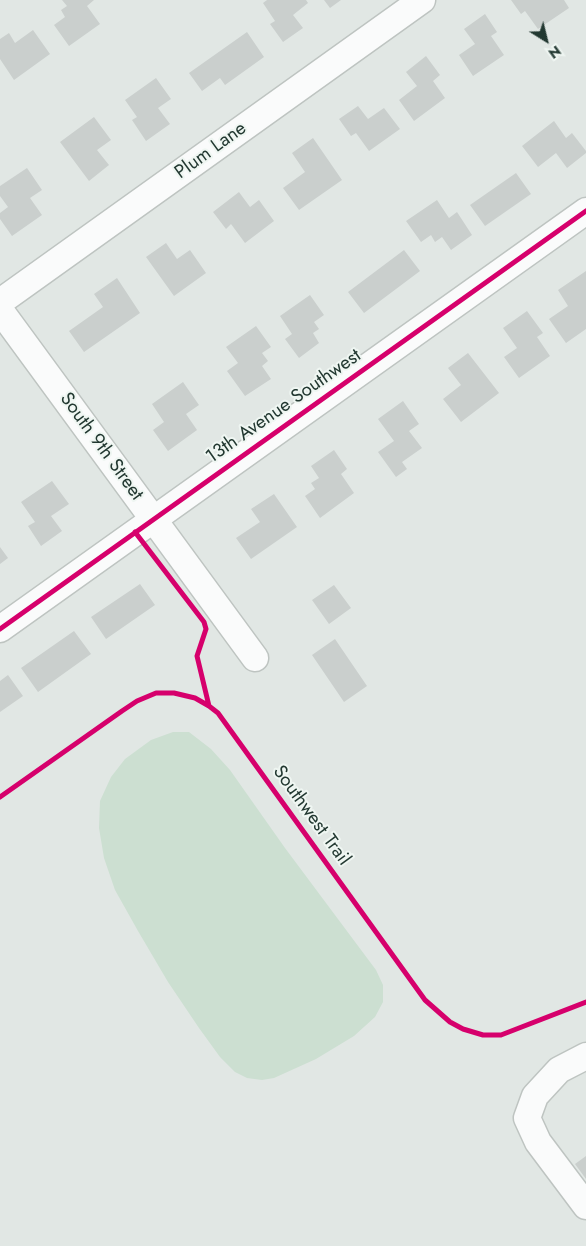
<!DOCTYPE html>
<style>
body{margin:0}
#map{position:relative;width:586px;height:1246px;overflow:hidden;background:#e1e7e4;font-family:Jost,sans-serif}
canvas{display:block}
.north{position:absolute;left:521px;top:15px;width:50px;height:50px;-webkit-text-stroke:4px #eff6f2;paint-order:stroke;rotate:144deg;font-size:14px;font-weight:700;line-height:20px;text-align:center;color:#223831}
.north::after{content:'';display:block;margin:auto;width:18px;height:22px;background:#223831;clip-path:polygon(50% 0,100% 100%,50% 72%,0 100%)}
</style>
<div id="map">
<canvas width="586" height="1246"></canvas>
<div class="north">N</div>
</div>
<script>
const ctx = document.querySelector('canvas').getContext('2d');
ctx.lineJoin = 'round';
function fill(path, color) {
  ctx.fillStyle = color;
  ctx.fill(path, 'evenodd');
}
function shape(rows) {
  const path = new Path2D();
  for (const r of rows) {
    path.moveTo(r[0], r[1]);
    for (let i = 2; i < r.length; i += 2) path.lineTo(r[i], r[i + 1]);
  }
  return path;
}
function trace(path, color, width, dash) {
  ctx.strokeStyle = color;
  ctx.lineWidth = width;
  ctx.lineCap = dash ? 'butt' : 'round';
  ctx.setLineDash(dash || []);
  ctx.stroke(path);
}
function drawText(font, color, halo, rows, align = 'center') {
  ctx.font = font + ' Jost,sans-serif';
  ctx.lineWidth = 4;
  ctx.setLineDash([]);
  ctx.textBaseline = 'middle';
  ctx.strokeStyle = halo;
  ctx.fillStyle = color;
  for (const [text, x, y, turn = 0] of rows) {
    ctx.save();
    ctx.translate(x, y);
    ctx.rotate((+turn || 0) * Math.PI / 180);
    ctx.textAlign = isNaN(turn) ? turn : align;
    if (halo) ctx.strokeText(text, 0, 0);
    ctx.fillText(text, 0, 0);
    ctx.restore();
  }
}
fill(shape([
 [173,732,189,732,211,749,230,770,285,848,376,970,383,985,383,1002,375,1017,354,1036,316,1059,274,1078,262,1080,247,1078,235,1072,220,1057,199,1028,168,982,138,931,115,890,104,858,99,828,100,801,111,777,125,759,151,740]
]), '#ccdfd1');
fill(shape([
 [62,0,94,0,87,6,100,24,69,46,54,25,65,17,61,10,67,6],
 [267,0,306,0,308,3,293,15,303,28,283,42,270,24,275,21,263,3],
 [324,0,341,0,330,8],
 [511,0,564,0,569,8,538,29,525,11,521,14],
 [485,14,497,32,491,36,504,55,473,76,459,55,475,44,464,29],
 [33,30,50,54,14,80,0,59,0,39,9,33,15,43],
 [247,32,264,57,225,85,220,78,202,91,189,73],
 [426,56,440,75,433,81,445,98,414,121,399,100,417,86,406,72],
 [156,78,171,99,158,108,170,124,146,141,132,120,137,117,125,100],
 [358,106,368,119,384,108,400,129,369,151,356,133,351,136,339,119],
 [94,117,111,140,97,150,109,165,89,181,60,142],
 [554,121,566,138,572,133,586,151,586,153,567,168,556,153,538,167,522,146],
 [313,138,342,180,299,210,283,188,305,172,292,153],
 [27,168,42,190,30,198,42,215,12,236,0,219,0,213,8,207,0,196,0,186],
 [516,173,531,194,485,226,470,205],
 [239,192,250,207,259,200,274,221,245,243,231,224,226,229,213,212],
 [437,200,449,218,457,212,472,235,451,250,442,237,435,242,431,235,421,242,406,221],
 [166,243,177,259,190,250,206,273,174,296,146,257],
 [404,250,420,271,364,313,348,292],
 [586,271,586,329,566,343,549,319,568,306,558,290],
 [117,278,140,313,84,352,69,331,103,307,94,294],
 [310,295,324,315,314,322,319,329,313,333,319,343,299,358,285,339,292,334,280,316],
 [527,311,543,333,537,337,550,356,519,378,504,357,517,348,503,328],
 [256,326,271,347,262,353,268,361,262,366,271,379,245,396,227,371,238,363,226,347],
 [468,353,499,393,461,422,443,399,461,385,448,368],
 [183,382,199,405,186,414,197,430,168,451,153,430,164,422,152,404],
 [403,401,419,424,409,431,422,448,402,462,407,469,396,477,378,452,394,441,378,419],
 [334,450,347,469,341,474,354,493,320,518,305,496,315,489,311,483,319,478,311,466],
 [52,481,69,504,51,516,62,531,41,546,28,526,35,522,21,502],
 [274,494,297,527,251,559,236,538,260,522,251,509],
 [0,547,8,558,0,564],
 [140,584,155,605,106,639,91,617],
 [334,585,351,608,329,624,312,600],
 [74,631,91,654,38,692,21,668],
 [335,639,367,686,344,702,312,655],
 [8,675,23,696,0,712,0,681],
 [586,1156,586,1179,575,1164]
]), '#cacfcd');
const minor = shape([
 [0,302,422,0],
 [0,310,255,658],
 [0,629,586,211],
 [586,1056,559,1070,535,1096,527,1118,538,1142,586,1206]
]);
trace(minor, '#bec4c1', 29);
trace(minor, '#fafbfb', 26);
trace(shape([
 [135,532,204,622,206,629,197,656,209,706],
 [0,629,586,211],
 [0,797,122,711,137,701,156,693,174,693,195,698,209,706,218,713,425,1000,450,1022,463,1029,483,1035,501,1035,586,1002]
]), '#d6006c', 5);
drawText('19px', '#223831', '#eff6f2', [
 ["Plum Lane",211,151,-36],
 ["13th Avenue Southwest",284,407,-35],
 ["South 9th Street",101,447,54],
 ["Southwest Trail",311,816,54]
]);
</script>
